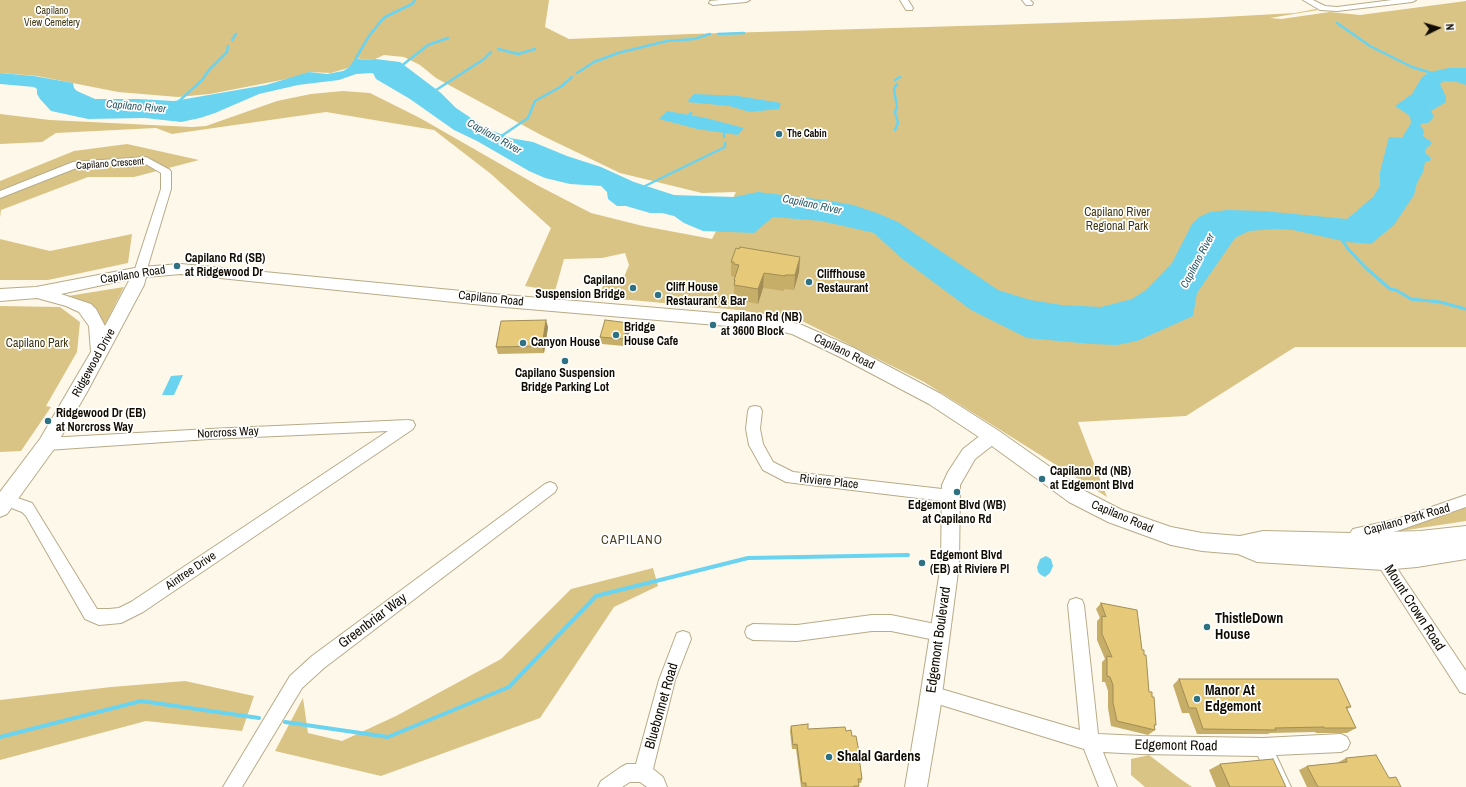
<!DOCTYPE html>
<style>
body{margin:0}
#map{position:relative;width:1466px;height:787px;overflow:hidden;background:#fef8ea;font-family:"Archivo Narrow",sans-serif}
canvas{display:block}
.north{position:absolute;left:1418px;top:8px;width:40px;height:40px;-webkit-text-stroke:3px #fff;paint-order:stroke;rotate:85deg;font-size:11px;font-weight:700;line-height:16px;text-align:center;color:#110c02}
.north::after{content:'';display:block;margin:auto;width:14px;height:18px;background:#110c02;clip-path:polygon(50% 0,100% 100%,50% 72%,0 100%)}
</style>
<div id="map">
<canvas width="1466" height="787"></canvas>
<div class="north">N</div>
</div>
<script>
const ctx = document.querySelector('canvas').getContext('2d');
ctx.lineJoin = 'round';
function fill(path, color) {
  ctx.fillStyle = color;
  ctx.fill(path, 'evenodd');
}
function shape(rows) {
  const path = new Path2D();
  for (const r of rows) {
    path.moveTo(r[0], r[1]);
    for (let i = 2; i < r.length; i += 2) path.lineTo(r[i], r[i + 1]);
  }
  return path;
}
function trace(path, color, width, dash) {
  ctx.strokeStyle = color;
  ctx.lineWidth = width;
  ctx.lineCap = dash ? 'butt' : 'round';
  ctx.setLineDash(dash || []);
  ctx.stroke(path);
}
function drawText(font, color, halo, rows, align = 'center') {
  ctx.font = font + ' "Archivo Narrow",sans-serif';
  ctx.lineWidth = 3.5;
  ctx.setLineDash([]);
  ctx.textBaseline = 'middle';
  ctx.strokeStyle = halo;
  ctx.fillStyle = color;
  for (const [text, x, y, turn = 0] of rows) {
    ctx.save();
    ctx.translate(x, y);
    ctx.rotate((+turn || 0) * Math.PI / 180);
    ctx.textAlign = isNaN(turn) ? turn : align;
    if (halo) ctx.strokeText(text, 0, 0);
    ctx.fillText(text, 0, 0);
    ctx.restore();
  }
}
fill(shape([
 [0,0,549,0,545,27,569,39,690,34,994,25,1204,18,1295,13,1316,9,1318,10,1270,18,1281,19,1330,12,1360,15,1466,1,1466,347,1295,347,1186,416,1078,422,1107,497,924,382,800,320,739,310,598,297,605,281,624,277,629,265,625,253,602,258,564,259,555,291,525,286,551,228,491,174,434,130,326,112,172,134,156,128,56,133,42,142,0,144,0,114,50,120,192,127,206,126,277,101,311,94,343,91,370,93,420,118,537,185,591,213,643,226,712,239,736,192,702,193,620,173,541,135,436,78,420,65,404,57,384,55,375,59,364,60,358,58,348,68,331,73,309,72,297,77,210,94,178,97,118,92,37,76,0,73],
 [127,144,199,160,134,177,88,177,1,210,0,218,0,181,74,151],
 [132,234,128,263,48,280,0,280,0,239,50,251],
 [124,287,101,332,94,314,78,299,68,296],
 [0,306,60,307,80,322,77,352,46,406,51,407,21,451,0,452],
 [1466,507,1466,521,1394,532,1418,523],
 [653,568,658,586,614,607,540,718,381,776,275,751,303,698,308,733,342,741,396,716,501,659,571,589],
 [185,681,254,696,242,731,146,721,0,760,0,700,111,687],
 [1149,755,1179,778,1192,787,1145,787,1131,775,1131,759]
]), '#dac485');
fill(shape([
 [356,58,364,60,375,59,400,62,441,93,456,108,486,128,510,138,533,142,567,156,601,167,634,182,674,195,734,197,758,192,825,200,853,205,877,213,898,222,998,290,1030,300,1062,305,1101,307,1132,299,1146,290,1172,263,1192,224,1199,217,1210,212,1228,210,1263,211,1347,219,1373,197,1380,186,1380,172,1389,137,1402,138,1411,123,1410,116,1395,106,1412,94,1422,77,1430,72,1449,68,1466,68,1466,85,1457,82,1444,81,1440,84,1446,97,1446,102,1431,111,1434,117,1428,123,1423,123,1420,126,1424,130,1423,136,1430,141,1432,143,1425,150,1425,153,1431,158,1430,161,1425,162,1423,172,1417,183,1414,195,1394,225,1371,244,1347,242,1293,230,1276,229,1249,231,1235,238,1197,293,1193,316,1137,341,1117,345,1091,344,1027,338,971,310,901,258,874,233,821,221,773,217,754,233,703,231,684,223,674,216,662,213,650,213,626,206,617,206,608,199,607,192,601,186,570,184,545,178,529,171,477,141,454,130,410,99,376,79,373,73,356,74,339,80,298,85,259,94,215,113,200,118,181,122,145,118,88,119,51,111,40,99,37,94,37,89,34,87,0,84,0,73,34,76,73,83,74,88,77,91,95,99,138,99,174,101,266,85,309,72,327,74,343,71,348,68],
 [694,94,738,96,781,103,779,109,750,112,729,106,687,102],
 [667,111,706,118,744,128,738,135,697,129,659,119],
 [183,375,174,395,162,395,171,376],
 [1046,556,1051,559,1053,566,1050,573,1045,577,1041,575,1038,572,1037,567,1040,559]
]), '#6ad3f0');
trace(shape([
 [1337,23,1370,46,1412,67,1432,73],
 [718,34,744,33],
 [232,40,236,34],
 [498,49,518,54,535,49],
 [356,61,356,58,369,36,381,21,385,17,412,4,415,0],
 [400,67,428,45,448,38],
 [577,73,594,62,618,53,667,41,694,39,710,34],
 [895,80,900,77],
 [433,92,484,59,491,52],
 [177,103,202,80,209,70,227,52,228,46],
 [689,115,691,113],
 [895,130,898,123,895,112,897,107,894,89,897,84],
 [724,133,724,137],
 [500,137,528,118,535,101,562,86,572,77],
 [643,187,725,147,725,143]
]), '#6ad3f0', 2.5);
trace(shape([
 [1341,238,1348,249,1366,268,1390,289,1396,290,1411,299,1440,302,1466,309]
]), '#6ad3f0', 3);
trace(shape([
 [285,722,388,737,509,687,596,596,748,558,908,555],
 [0,737,141,701,259,718]
]), '#6ad3f0', 4);
const minor = shape([
 [720,0,750,0,746,2,713,5,709,3,710,1,720,0],
 [900,0,908,0,913,8,912,10,906,10,900,0],
 [1022,0,1030,0,1033,3,1032,5,1026,5,1022,0],
 [1303,0,1313,0,1325,6,1337,7,1392,0,1416,0,1412,2,1337,11,1320,10,1303,0],
 [146,157,170,170,171,172,171,189,146,272,144,275,140,276,136,275,134,272,161,189,161,173,144,163,79,167,0,198,0,191,73,162,146,157],
 [755,406,760,407,762,411,760,429,763,444,773,462,793,472,951,490,956,492,958,496,956,500,951,502,786,482,763,470,749,445,746,429,748,411,750,407,755,406],
 [408,420,413,421,415,425,413,429,143,612,121,623,99,625,85,619,26,516,22,512,1,504,0,502,1,496,6,494,32,503,97,609,109,609,119,608,131,602,388,431,209,439,47,450,42,448,40,444,42,440,47,438,209,429,408,420],
 [550,482,555,484,557,488,555,492,324,668,302,688,242,787,223,787,290,676,312,656,545,484,550,482],
 [1466,495,1466,507,1397,531,1362,540,1358,548,1353,550,1346,547,1344,542,1353,529,1397,519,1466,495],
 [1379,550,1388,555,1466,671,1466,694,1460,692,1378,565,1374,562,1371,557,1374,552,1379,550],
 [1076,598,1082,600,1084,605,1098,734,1141,736,1263,738,1341,734,1347,737,1350,743,1347,749,1341,752,1276,755,1291,787,1273,787,1258,756,1141,754,1103,752,1117,787,1099,787,1084,749,925,700,923,694,925,688,931,686,1080,730,1068,605,1070,600,1076,598],
 [872,615,891,615,940,625,946,628,948,633,946,638,940,641,891,631,872,631,797,641,753,640,747,637,745,632,747,627,753,624,797,625,872,615],
 [683,631,689,633,691,639,675,680,653,769,663,777,667,787,647,787,640,782,630,782,622,787,598,787,601,781,621,767,627,764,636,764,659,680,677,633,683,631]
]);
const tertiary = shape([
 [992,429,998,431,1000,436,998,441,975,459,960,485,959,564,940,710,927,787,905,787,918,710,941,564,942,485,948,472,963,449,986,431,992,429]
]);
const secondary = shape([
 [181,264,493,294,775,318,802,325,854,348,941,394,999,431,1083,490,1122,510,1171,527,1202,533,1240,536,1263,531,1351,533,1420,531,1466,526,1466,559,1417,567,1383,570,1257,562,1238,554,1202,551,1171,545,1108,522,1069,502,985,441,929,404,842,358,792,334,775,330,493,306,181,274,146,277,144,285,87,392,54,449,7,514,0,517,0,492,40,439,91,352,89,326,79,312,66,306,37,298,0,301,0,289,36,287,140,267,181,264],
 [130,279,105,326,96,309,91,304,61,294,130,279]
]);
trace(minor, '#b7ab88', 2);
trace(tertiary, '#b7ab88', 2);
trace(secondary, '#b7ab88', 2);
fill(minor, '#fff');
fill(tertiary, '#fff');
fill(secondary, '#fff');
fill(shape([
 [800,257,799,272,794,290,784,289,784,291,763,288,758,304,734,299,734,277,731,276,731,262],
 [548,327,544,353,498,354,496,347],
 [630,331,624,346,602,344,600,337],
 [1101,603,1142,650,1149,692,1156,725,1154,726,1155,730,1148,735,1111,726,1108,708,1108,691,1105,682,1102,682,1102,662,1105,659,1097,640,1097,621,1100,618,1096,609],
 [1179,679,1351,707,1347,709,1356,728,1347,733,1316,733,1315,732,1270,733,1268,734,1197,734,1189,713,1182,713,1173,685],
 [791,726,808,729,846,731,852,736,860,757,859,759,862,779,861,783,859,783,859,787,801,787,796,749,792,749,790,731],
 [1346,758,1389,778,1401,787,1307,787,1299,770,1307,766,1337,763],
 [1220,764,1286,787,1216,787,1209,770]
]), '#c6ae68');
fill(shape([
 [800,257,799,272,794,290,795,275],
 [764,273,763,288,758,304,758,289],
 [546,320,548,327,544,353,542,346],
 [629,323,630,331,624,346,623,339]
]), '#a18d55');
const building = shape([
 [740,247,800,257,795,275,785,275,785,276,764,273,758,289,734,285,735,280,734,280,739,265,734,264,734,262,731,262,736,248,739,249,740,247],
 [546,320,542,346,496,347,501,321,546,320],
 [605,320,629,323,623,339,600,337,605,320],
 [1101,603,1137,610,1142,650,1144,650,1144,655,1146,655,1149,692,1152,692,1152,697,1154,697,1156,725,1154,725,1155,730,1117,721,1113,703,1113,685,1110,677,1107,676,1107,656,1112,657,1102,634,1102,616,1106,617,1101,603],
 [1179,679,1338,679,1351,707,1346,707,1356,728,1324,728,1324,727,1275,728,1276,730,1203,729,1196,708,1189,708,1179,679],
 [808,724,808,729,845,727,846,731,851,730,852,736,856,736,860,757,859,757,862,779,858,779,859,786,854,786,854,787,806,787,806,783,802,783,797,744,793,745,791,726,808,724],
 [1376,755,1389,778,1396,777,1401,787,1318,787,1307,766,1347,762,1346,758,1376,755],
 [1273,759,1286,787,1230,787,1220,764,1273,759]
]);
fill(building, '#e6ca79');
trace(building, '#a18d55', 1);
for (const [x, y, r, color] of [
 [779,134,4,"#2e7183"],
 [177,266,4,"#2e7183"],
 [809,282,4,"#2e7183"],
 [633,288,4,"#2e7183"],
 [658,295,4,"#2e7183"],
 [713,325,4,"#2e7183"],
 [616,335,4,"#2e7183"],
 [523,343,4,"#2e7183"],
 [565,361,4,"#2e7183"],
 [48,421,4,"#2e7183"],
 [1042,479,4,"#2e7183"],
 [957,492,4,"#2e7183"],
 [922,563,4,"#2e7183"],
 [1207,627,4,"#2e7183"],
 [1197,699,4,"#2e7183"],
 [829,757,4,"#2e7183"]
]) {
  const dot = new Path2D();
  dot.arc(x, y, r, 0, 2 * Math.PI);
  ctx.fillStyle = color;
  ctx.fill(dot);
  trace(dot, '#fff', 1.5);
}
drawText('10px', '#403511', '#fff', [
 ["Capilano",52,11],
 ["View Cemetery",52,23]
]);
drawText('bold 10px', '#110c02', '#fff', [
 ["The Cabin",787,134]
], 'left');
drawText('10px', '#110c02', '#fff', [
 ["Capilano Crescent",110,164,-4]
]);
drawText('italic 11px', '#2d5b68', '#fff', [
 ["Capilano River",136,107,5],
 ["Capilano River",494,137,29],
 ["Capilano River",812,205,12],
 ["Capilano River",1198,261,-62]
]);
drawText('12px', '#403511', '#fff', [
 ["Capilano River",1117,213],
 ["Regional Park",1117,227],
 ["Capilano Park",37,344]
]);
drawText('bold 12px', '#110c02', '#fff', [
 ["Capilano Rd (SB)",185,259],
 ["at Ridgewood Dr",185,273],
 ["Cliffhouse",817,275],
 ["Restaurant",817,289],
 ["Capilano",625,281,"right"],
 ["Suspension Bridge",625,295,"right"],
 ["Cliff House",666,288],
 ["Restaurant & Bar",666,302],
 ["Capilano Rd (NB)",721,318],
 ["at 3600 Block",721,332],
 ["Bridge",624,328],
 ["House Cafe",624,342],
 ["Canyon House",531,343],
 ["Capilano Suspension",565,374,"center"],
 ["Bridge Parking Lot",565,388,"center"],
 ["Ridgewood Dr (EB)",56,414],
 ["at Norcross Way",56,428],
 ["Capilano Rd (NB)",1050,472],
 ["at Edgemont Blvd",1050,486],
 ["Edgemont Blvd (WB)",957,506,"center"],
 ["at Capilano Rd",957,520,"center"],
 ["Edgemont Blvd",930,556],
 ["(EB) at Riviere Pl",930,570]
], 'left');
drawText('12px', '#110c02', '#fff', [
 ["Capilano Road",133,275,-9],
 ["Capilano Road",491,299,6],
 ["Capilano Road",844,352,26],
 ["Ridgewood Drive",94,363,-61],
 ["Norcross Way",228,433,-3],
 ["Riviere Place",829,482,6],
 ["Capilano Road",1122,517,23],
 ["Capilano Park Road",1407,520,-16],
 ["Aintree Drive",191,571,-34]
]);
ctx.letterSpacing = '1px';
drawText('13px', '#493e1e', '#fff', [
 ["CAPILANO",632,541]
]);
ctx.letterSpacing = '0px';
drawText('14px', '#110c02', '#fff', [
 ["Mount Crown Road",1414,608,57],
 ["Greenbriar Way",373,621,-37],
 ["Edgemont Boulevard",939,640,-82],
 ["Bluebonnet Road",662,706,-74],
 ["Edgemont Road",1176,746,1]
]);
drawText('bold 14px', '#110c02', '#fff', [
 ["ThistleDown",1215,619],
 ["House",1215,635],
 ["Manor At",1205,691],
 ["Edgemont",1205,707],
 ["Shalal Gardens",837,757]
], 'left');
</script>
